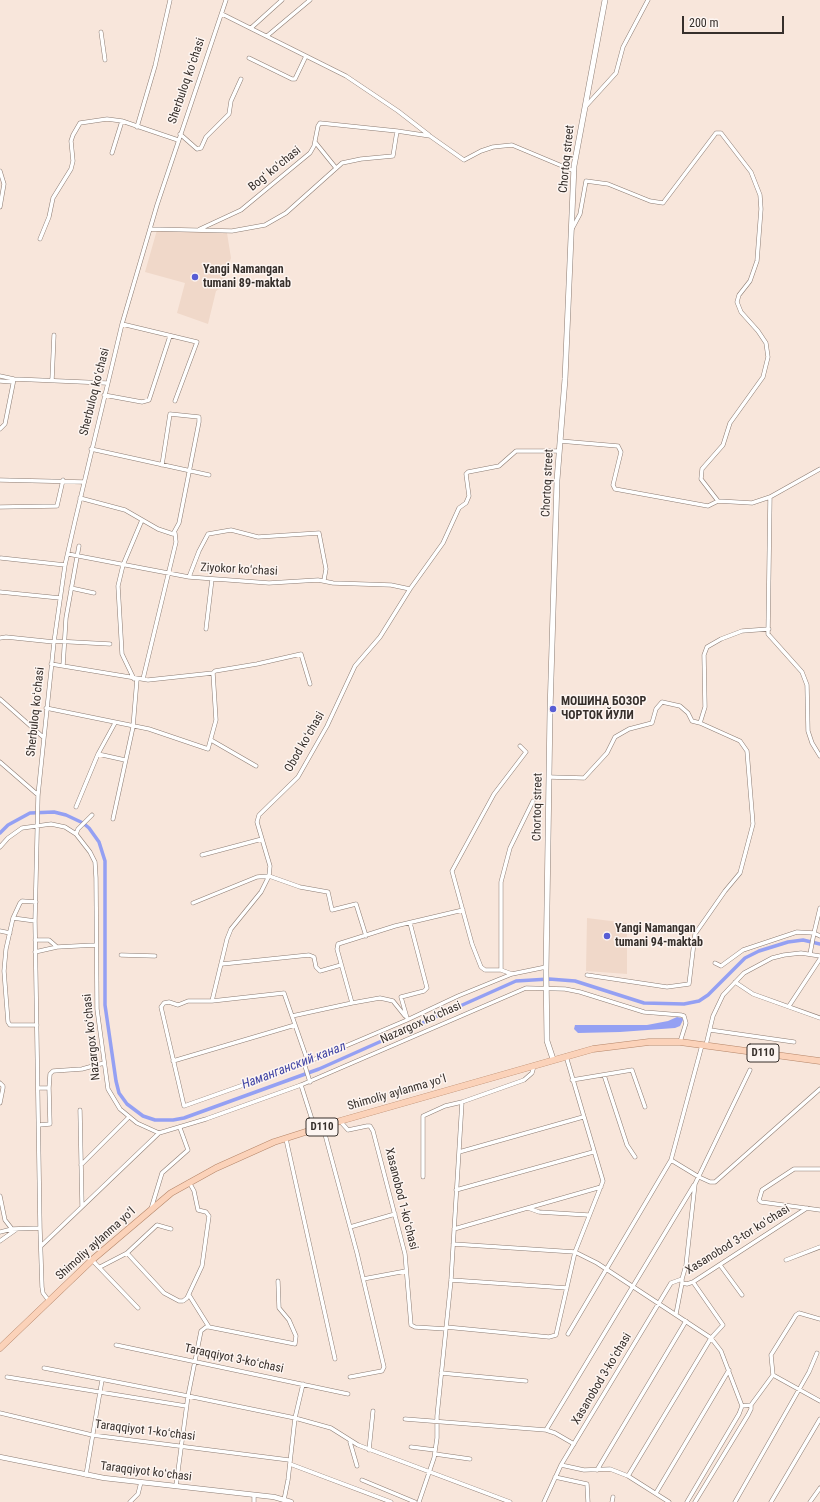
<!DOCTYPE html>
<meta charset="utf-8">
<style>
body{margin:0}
#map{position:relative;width:820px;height:1502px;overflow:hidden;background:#f8e6db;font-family:"Roboto Condensed",sans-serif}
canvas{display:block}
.scale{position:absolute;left:682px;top:16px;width:102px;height:18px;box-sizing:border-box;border:2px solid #362f2b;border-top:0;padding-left:5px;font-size:12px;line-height:14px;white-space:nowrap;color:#362f2b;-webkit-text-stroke:3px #fdf5f1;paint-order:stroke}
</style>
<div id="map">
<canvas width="820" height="1502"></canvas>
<div class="scale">200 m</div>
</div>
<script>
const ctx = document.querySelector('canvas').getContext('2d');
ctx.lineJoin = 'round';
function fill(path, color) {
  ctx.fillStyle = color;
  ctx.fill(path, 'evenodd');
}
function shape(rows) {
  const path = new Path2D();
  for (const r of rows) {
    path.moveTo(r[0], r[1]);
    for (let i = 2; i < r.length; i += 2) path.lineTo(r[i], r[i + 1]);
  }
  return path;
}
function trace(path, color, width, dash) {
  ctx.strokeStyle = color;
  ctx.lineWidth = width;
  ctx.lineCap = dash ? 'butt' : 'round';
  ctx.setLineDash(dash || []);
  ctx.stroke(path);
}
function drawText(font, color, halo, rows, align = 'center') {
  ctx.font = font + ' "Roboto Condensed",sans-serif';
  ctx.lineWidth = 3;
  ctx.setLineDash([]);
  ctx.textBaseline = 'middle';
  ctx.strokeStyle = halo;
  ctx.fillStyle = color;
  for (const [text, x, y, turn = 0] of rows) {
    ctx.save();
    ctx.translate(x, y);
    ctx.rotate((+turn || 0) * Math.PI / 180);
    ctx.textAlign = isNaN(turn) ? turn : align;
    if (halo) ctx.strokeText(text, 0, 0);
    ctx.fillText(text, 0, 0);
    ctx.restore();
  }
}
fill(shape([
 [157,230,227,233,231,258,221,288,216,291,208,324,177,313,185,283,145,272],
 [587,918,627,923,627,974,586,971]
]), '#f0d8c9');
fill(shape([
 [677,1017,682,1018,683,1020,680,1026,675,1028,620,1032,578,1033,574,1029,575,1025,647,1025,668,1021]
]), '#94a0f3');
trace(shape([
 [0,833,8,825,30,813,54,812,66,815,83,823,89,828,99,842,105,861,105,1005,116,1081,119,1093,127,1104,143,1116,155,1120,173,1120,184,1118,319,1069,516,981,549,979,575,981,644,1003,684,1004,699,1001,708,995,745,958,759,951,788,942,803,940,820,944]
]), '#94a0f3', 3.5);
const minor = shape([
 [222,14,346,76,398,111,429,135],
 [251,28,282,0],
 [101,32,105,60],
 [267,36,310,0],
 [249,58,292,79,295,79,306,56],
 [586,106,616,73,623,47,648,0],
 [137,127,155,66,170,0],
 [180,134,197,149,201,148,206,137,229,114,231,101,241,79],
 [315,142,336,168],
 [112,153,122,121],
 [0,171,4,184,0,207],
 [150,229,232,231,265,225,286,213,342,163,361,159,393,156,397,131,430,136,464,160,481,151,493,147,512,145,574,171],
 [200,229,241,210,310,153,314,146,318,126,320,123,397,131],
 [572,229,580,214,586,181,608,184,650,201,663,203,716,133,721,133,751,172,760,195,761,209,757,261,750,281,739,295,737,302,741,312,758,331,766,343,768,357,763,377,730,423,723,445,702,469,701,479,718,501,752,503,770,497,820,469],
 [40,239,49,217,53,198,71,169,73,161,71,141,73,135,80,123,107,119,122,121,178,140],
 [122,324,197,342,175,401],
 [0,376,14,379,106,383],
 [52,380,54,335],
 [0,381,13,382],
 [104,395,142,402,149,400,170,336],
 [0,429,5,424,14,379],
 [560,441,618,446,621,452,613,485,615,489,708,506,718,501],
 [91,449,209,475],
 [0,480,84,482],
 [770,497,768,634,802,672,807,685,808,731,812,743,820,756],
 [80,498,125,510,158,529,173,534,179,523,199,422,199,417,170,414,162,465],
 [0,507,57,506,63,480],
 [68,554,189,577,269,583,318,580,333,583,391,585,410,589],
 [1,558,65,565],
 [189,577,199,551,208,534,231,530,258,537,319,533,326,569,324,580],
 [71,588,94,593],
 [0,592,60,598],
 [206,629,212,579],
 [0,638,6,637,54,642],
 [54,641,110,644],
 [51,664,148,680,213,673,215,671,257,664,301,654,310,684],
 [63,666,66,618,79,546],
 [134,679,122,654,118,586,123,565,142,520],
 [143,679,176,542,175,533],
 [0,699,43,737],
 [46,708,149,729,208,749,216,720,213,673],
 [211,740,256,766],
 [98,754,125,760],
 [0,762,38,795],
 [549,777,584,778,607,753,615,737,629,729,652,723,656,709,662,702,680,706,688,713,692,721,700,723,705,707,704,655,707,647,721,639,742,631,769,629],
 [76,807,98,754,115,723],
 [113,819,133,727,137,679],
 [76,834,78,829,92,815],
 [0,847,8,838,22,828,51,824,65,827,76,834,90,852,95,862,96,878,97,1009,108,1089,120,1109,137,1123,159,1133,206,1119,301,1085,526,988,565,989,580,992,644,1012,681,1015,684,1016,686,1023,680,1042],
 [202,855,262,839],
 [36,902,22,901,20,903,13,918,6,949,4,971,8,1022,10,1025,37,1025],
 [193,903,257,877,269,876,300,887,328,892,332,910,356,904,366,936],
 [820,908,814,933,820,936],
 [463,910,395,926,338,944,337,949,352,1003,292,1016,284,993,212,1001,227,939,231,929,261,892,269,876,270,866,257,822,259,815,298,777,327,726,355,666,380,637,410,589,443,543,459,508,466,503,469,496,466,474,468,472,499,466,516,451,559,451],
 [13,918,35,921],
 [0,931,10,933],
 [35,940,49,940,57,947,95,945],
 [35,952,57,947],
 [121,955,155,956],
 [715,963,721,966,743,950,797,932,814,933,810,954],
 [222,964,309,955,314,957,316,967,320,971,341,965],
 [501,970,501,882,510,848,533,801],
 [512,974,501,970,485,970,481,967,472,944,452,871,494,794,526,752,520,746],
 [587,975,667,987,689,984,695,934,725,891,740,873,753,824,747,751,740,741,700,723],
 [735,982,753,994,820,1018],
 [212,1001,188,1001,178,1005,169,1002,164,1003,161,1007,184,1106,308,1062],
 [352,1003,380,998,389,1000,393,1001,405,1016],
 [789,1006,820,959],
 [292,1016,308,1062,407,1020,458,996,512,974,546,967],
 [407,1018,401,997,424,991,427,988,410,923],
 [710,1030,794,1042],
 [706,1045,713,1016,723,995,744,973,772,958,784,955,801,953,820,956],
 [173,1061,295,1025],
 [304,1063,310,1082],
 [604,1075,627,1145,635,1157],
 [572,1080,632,1070,645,1107],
 [0,1083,3,1086,3,1088,0,1103],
 [301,1085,315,1129],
 [38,1088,49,1088,50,1074,53,1071,82,1069,104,1063],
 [80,1110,82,1206],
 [340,1121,348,1130,367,1126,370,1126,373,1131,405,1254,411,1325,415,1327,446,1329],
 [39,1125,50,1124,49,1088],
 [323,1127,357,1253,384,1367,382,1371,350,1377],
 [286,1139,335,1359],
 [459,1152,583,1117],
 [671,1160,699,1177,710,1182,715,1182,820,1089],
 [81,1165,129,1117],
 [820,1169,794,1169,762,1190,759,1200,761,1202,820,1210],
 [423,1177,423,1116,445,1106,462,1102,524,1080,532,1073,534,1066],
 [456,1190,593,1152],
 [0,1196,5,1220,12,1229],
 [528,1208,539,1212,588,1215],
 [151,1209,162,1173,188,1150,180,1128],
 [350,1227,395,1214],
 [454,1229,601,1187],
 [0,1232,12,1229,40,1228],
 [0,1241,17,1229],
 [453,1244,575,1252,597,1263,711,1338,721,1351,742,1406],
 [41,1246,159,1133],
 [127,1253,164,1293,179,1301,183,1301,187,1298,202,1266,209,1216,206,1212,198,1210,194,1191,189,1182],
 [92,1260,138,1308],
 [786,1260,820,1247],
 [720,1265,742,1295],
 [100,1267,127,1253,157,1225,171,1229],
 [363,1279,406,1271],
 [682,1279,682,1283,687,1284,693,1282,807,1208],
 [451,1280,567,1288],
 [189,1295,209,1327],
 [49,1301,43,1293,42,1287,40,1228,35,921,38,795,54,642,65,565,75,521,122,324,157,205,226,0],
 [676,1314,682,1283],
 [446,1327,549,1337,556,1335,575,1252,603,1181,566,1056],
 [568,1334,671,1160,702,1045],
 [116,1345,348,1394],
 [44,1368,188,1396,295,1418,331,1428,358,1445,510,1502],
 [441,1373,526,1381],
 [773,1375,820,1401],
 [7,1377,186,1406],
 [742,1406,751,1405,773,1375,771,1355,796,1315,799,1313,820,1319],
 [0,1413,92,1435,289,1460],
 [405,1419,546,1430,555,1433,574,1444],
 [546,1430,694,1185],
 [350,1442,357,1466],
 [411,1447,435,1450],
 [369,1450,373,1411],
 [435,1454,470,1459],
 [290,1464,391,1502],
 [561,1465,584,1470,610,1469,628,1476,669,1502],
 [597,1470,686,1321],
 [86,1475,102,1380],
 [628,1476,711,1338,723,1325,693,1282],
 [555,1477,587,1484,588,1502],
 [362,1480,415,1502],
 [176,1486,188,1396,201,1331,206,1327,209,1327,295,1344,296,1336,289,1320,279,1308,278,1281],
 [656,1493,729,1370],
 [284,1500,288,1480,295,1418,303,1384],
 [130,1502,138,1494,141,1482],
 [254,1502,254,1495],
 [419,1502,434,1458,437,1438,437,1416,451,1280,462,1102],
 [544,1502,561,1465,671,1283,682,1279,686,1265,695,1184,750,1070],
 [612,1502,613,1497],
 [687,1502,739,1414,742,1406],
 [695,1502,748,1415,751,1409,751,1405],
 [735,1502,809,1372,817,1353],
 [771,1502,820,1419],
 [810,1502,820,1488]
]);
const tertiary = shape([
 [0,1457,104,1478,274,1497,291,1502]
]);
const secondary = shape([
 [553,1059,547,1041,546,971,550,711,557,480,565,379,574,166,605,0]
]);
const primary = shape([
 [0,1348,92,1260,171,1193,216,1168,274,1142,340,1121,593,1049,649,1042,680,1042,820,1061]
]);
trace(minor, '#8c7c73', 4.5);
trace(tertiary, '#8c7c73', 5.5);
trace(secondary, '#8c7c73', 6);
trace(primary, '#b48569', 7);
trace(minor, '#fff', 3.5);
trace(tertiary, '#fff', 4.5);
trace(secondary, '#fff', 5);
trace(primary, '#fbd2b9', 6);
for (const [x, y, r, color] of [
 [195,277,4,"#585dd4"],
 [553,709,4,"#585dd4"],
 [607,936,4,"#585dd4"]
]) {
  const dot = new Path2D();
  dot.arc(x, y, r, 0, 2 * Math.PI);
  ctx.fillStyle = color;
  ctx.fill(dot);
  trace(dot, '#fdf5f1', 1.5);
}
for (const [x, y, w] of [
 [763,1053,32],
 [322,1127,32]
]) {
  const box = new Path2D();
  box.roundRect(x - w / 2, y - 9, w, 18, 3);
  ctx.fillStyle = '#fdf5f1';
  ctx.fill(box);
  trace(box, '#362f2b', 1);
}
drawText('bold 11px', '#362f2b', null, [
 ["D110",763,1053],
 ["D110",322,1127]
]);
drawText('12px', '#362f2b', '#fdf5f1', [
 ["Sherbuloq koʻchasi",187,81,-71],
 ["Chortoq street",567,159,-84],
 ["Bogʻ koʻchasi",275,169,-39],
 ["Sherbuloq koʻchasi",95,392,-76],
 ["Chortoq street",548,483,-87],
 ["Ziyokor koʻchasi",239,570,3],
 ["Sherbuloq koʻchasi",36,712,-84],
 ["Obod koʻchasi",305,742,-60],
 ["Chortoq street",538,807,-89],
 ["Nazargox koʻchasi",421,1023,-24],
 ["Nazargox koʻchasi",92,1037,-96],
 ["Shimoliy aylanma yoʻl",397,1093,-16],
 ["Xasanobod 1-koʻchasi",401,1199,76],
 ["Xasanobod 3-tor koʻchasi",738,1240,-32],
 ["Shimoliy aylanma yoʻl",96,1244,-42],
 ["Taraqqiyot 3-koʻchasi",234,1359,12],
 ["Xasanobod 3-koʻchasi",602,1379,-59],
 ["Taraqqiyot 1-koʻchasi",145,1431,7],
 ["Taraqqiyot koʻchasi",146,1472,7]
]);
drawText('bold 12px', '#362f2b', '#fdf5f1', [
 ["Yangi Namangan",203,270],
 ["tumani 89-maktab",203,284],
 ["МОШИНА БОЗОР",561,702],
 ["ЧОРТОК ЙУЛИ",561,716],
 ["Yangi Namangan",615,929],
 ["tumani 94-maktab",615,943]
], 'left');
drawText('italic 13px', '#4145a5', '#fdf5f1', [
 ["Наманганский канал",294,1066,-21]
]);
</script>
